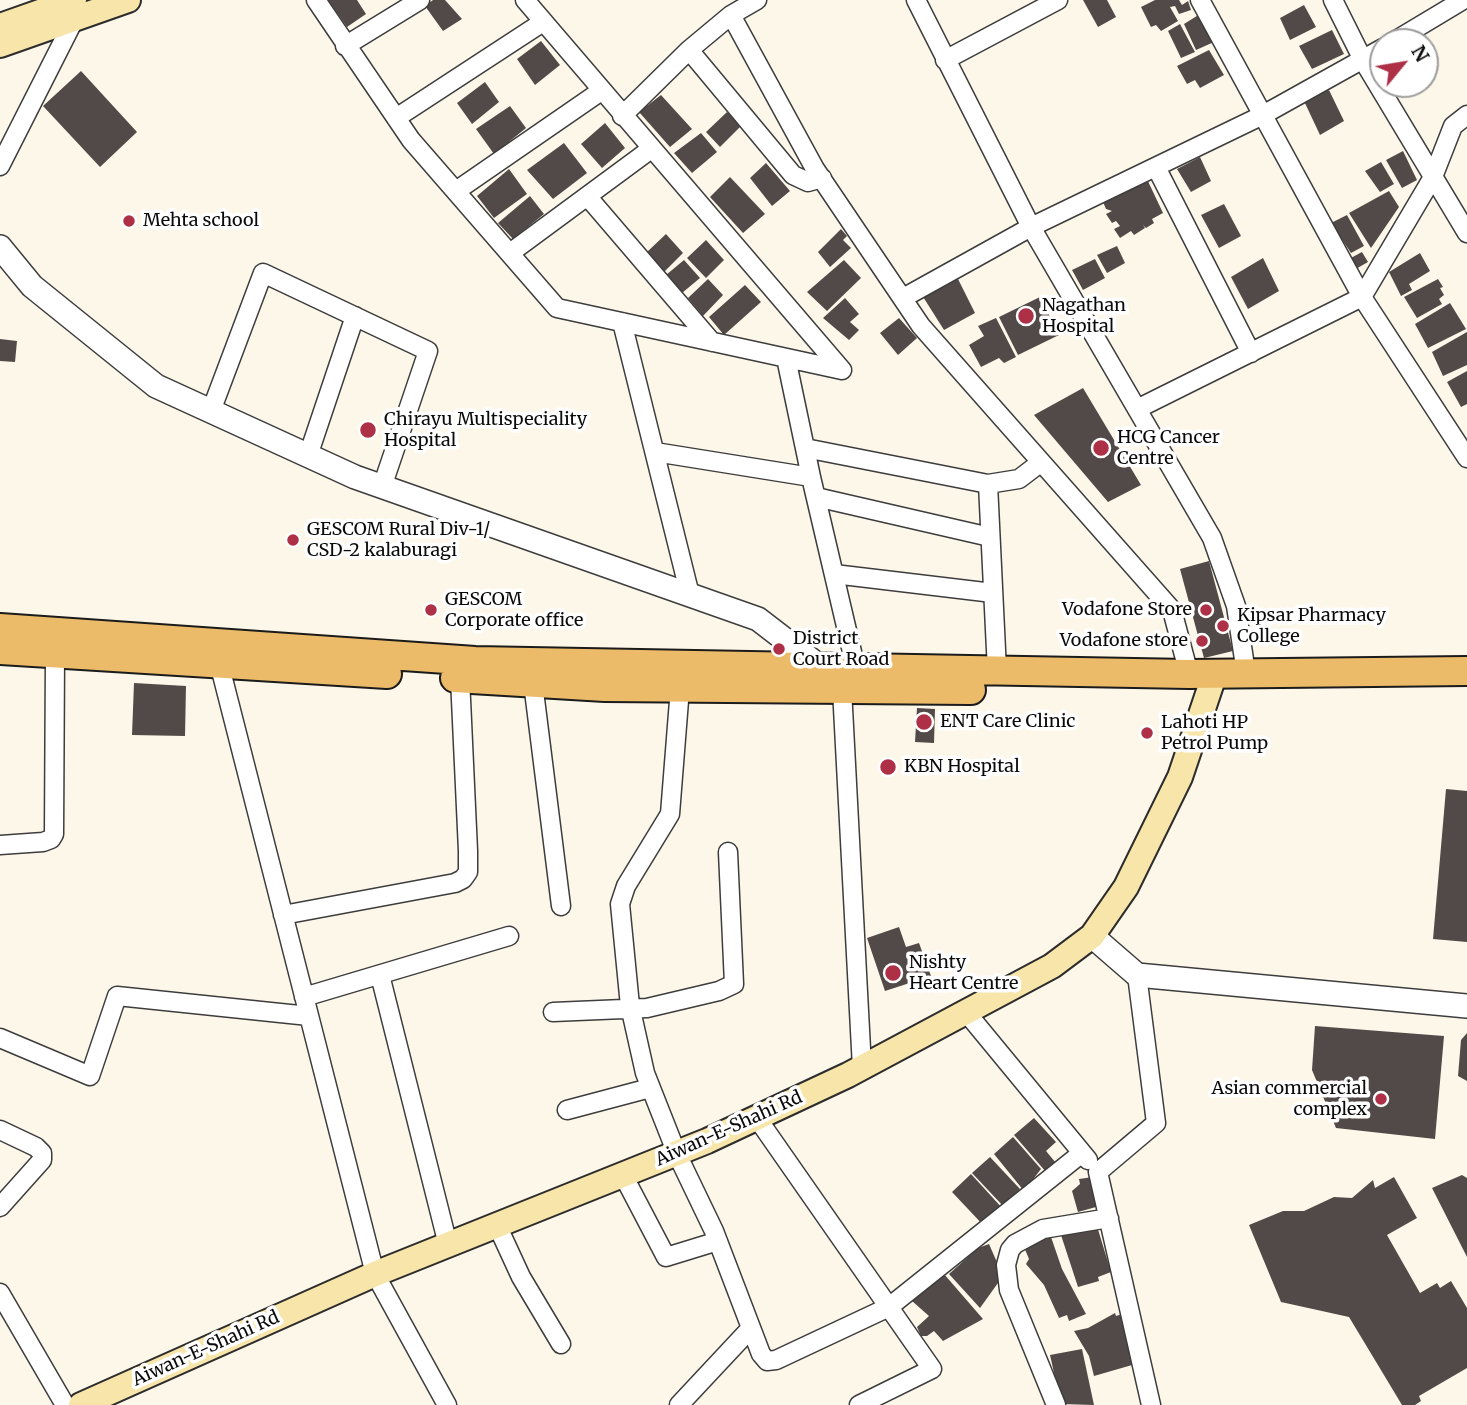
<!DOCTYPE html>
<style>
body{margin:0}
#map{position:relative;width:1467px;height:1405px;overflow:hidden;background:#fdf7e9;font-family:Merriweather,serif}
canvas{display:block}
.north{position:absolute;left:1369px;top:28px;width:70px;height:70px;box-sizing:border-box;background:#fff;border:2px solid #9d9d9d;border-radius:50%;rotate:60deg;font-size:19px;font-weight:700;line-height:28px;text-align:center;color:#0a0a0a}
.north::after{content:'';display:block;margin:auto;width:24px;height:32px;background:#ad3046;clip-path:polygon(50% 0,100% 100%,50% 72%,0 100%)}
</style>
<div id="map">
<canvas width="1467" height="1405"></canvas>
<div class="north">N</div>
</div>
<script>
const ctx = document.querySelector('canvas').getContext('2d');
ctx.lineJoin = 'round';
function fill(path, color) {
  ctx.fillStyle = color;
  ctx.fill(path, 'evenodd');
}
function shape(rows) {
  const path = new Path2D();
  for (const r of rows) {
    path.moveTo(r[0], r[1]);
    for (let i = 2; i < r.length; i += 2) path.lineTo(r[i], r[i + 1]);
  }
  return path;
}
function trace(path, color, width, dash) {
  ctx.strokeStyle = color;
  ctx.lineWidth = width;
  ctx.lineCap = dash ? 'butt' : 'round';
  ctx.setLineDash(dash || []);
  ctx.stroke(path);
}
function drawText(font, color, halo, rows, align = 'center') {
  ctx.font = font + ' Merriweather,serif';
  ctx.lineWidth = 7;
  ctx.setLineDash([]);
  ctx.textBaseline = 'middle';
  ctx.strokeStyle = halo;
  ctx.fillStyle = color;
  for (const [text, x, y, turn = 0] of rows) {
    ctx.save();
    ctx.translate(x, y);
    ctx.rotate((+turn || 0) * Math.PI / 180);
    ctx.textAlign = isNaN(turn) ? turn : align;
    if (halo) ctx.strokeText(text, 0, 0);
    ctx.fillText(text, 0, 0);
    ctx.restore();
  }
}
fill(shape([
 [328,0,357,0,366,14,347,27],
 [433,0,445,0,462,19,443,31,425,6],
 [1083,0,1107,0,1116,17,1098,27],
 [1155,0,1179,0,1182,5,1188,1,1191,10,1179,14,1175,6,1170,7,1178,21,1161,31,1156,25,1151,27,1141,7],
 [1304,5,1316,27,1290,40,1280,18],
 [1200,14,1214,42,1196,50,1184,24],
 [1180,24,1195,52,1181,58,1168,31],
 [1332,30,1344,54,1312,69,1299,46],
 [541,41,560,65,535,85,517,59],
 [1209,50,1224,75,1200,88,1195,80,1187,84,1177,66],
 [81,71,137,132,100,167,43,106],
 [485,82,499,102,472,124,457,103],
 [1329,90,1344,121,1320,135,1304,101],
 [661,95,692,129,670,147,639,112],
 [510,106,526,128,494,154,476,129],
 [727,112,741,126,720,147,706,132],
 [605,123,625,148,602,168,581,144],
 [701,133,717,152,692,173,674,153],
 [564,143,587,173,553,199,527,170],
 [1403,151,1417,180,1402,188,1386,160],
 [1200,157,1211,181,1191,192,1177,169],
 [1381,162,1394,184,1380,192,1365,171],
 [766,163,790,191,772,206,750,178],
 [509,169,527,194,494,218,477,196],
 [730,177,765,214,743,233,710,197],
 [1146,177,1163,213,1152,219,1154,223,1146,228,1143,225,1145,228,1134,235,1131,231,1120,238,1114,229,1120,226,1116,221,1112,223,1106,214,1112,211,1106,209,1103,202],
 [1389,191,1399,207,1371,248,1349,213],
 [530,196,544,214,513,239,498,223],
 [1224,204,1241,236,1219,248,1201,215],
 [1347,215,1364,246,1351,253,1331,223],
 [841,229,847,236,843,240,851,248,830,267,818,252],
 [666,234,683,253,664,272,647,252],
 [706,240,724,260,706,278,687,258],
 [1117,246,1125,263,1107,273,1097,255],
 [1362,252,1368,262,1354,270,1347,260],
 [1420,253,1430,271,1409,284,1412,290,1401,296,1389,272],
 [1263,258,1279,291,1248,309,1231,277],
 [1095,259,1105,278,1083,290,1072,270],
 [684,260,700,278,682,293,666,275],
 [844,260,861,278,827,311,807,292],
 [955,273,975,313,944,330,920,292],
 [708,279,723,295,703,316,688,298],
 [1438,279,1443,287,1440,288,1444,295,1439,299,1442,304,1417,318,1404,297],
 [745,285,761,302,724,335,709,317],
 [1040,297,1059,335,1018,355,999,317],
 [845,298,859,314,850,322,859,330,849,340,823,318],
 [1450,303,1466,329,1428,348,1415,324],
 [899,318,917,338,898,355,880,333],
 [996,318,1016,357,1004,363,999,358,981,367,969,345,984,336,978,326],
 [1467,332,1467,365,1443,376,1432,352],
 [0,339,17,341,15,362,0,361],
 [1467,371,1467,404,1461,407,1447,382],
 [1083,388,1141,485,1108,502,1034,415],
 [1209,561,1233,651,1204,658,1180,569],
 [134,683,186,686,185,736,132,735],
 [917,708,935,709,934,743,915,742],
 [1446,789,1467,791,1467,942,1433,939],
 [899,927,906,947,919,943,931,976,885,991,867,938],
 [1315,1026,1444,1036,1435,1139,1336,1128,1312,1070],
 [1467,1033,1467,1081,1458,1076,1461,1040],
 [1034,1118,1056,1142,1046,1151,1056,1163,1046,1172,1014,1135],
 [1013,1137,1041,1169,1024,1191,994,1154],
 [990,1157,1020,1189,1004,1207,972,1173],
 [971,1174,1004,1210,985,1227,952,1192],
 [1462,1175,1467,1178,1467,1257,1432,1188],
 [1093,1177,1096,1207,1078,1212,1072,1191,1080,1184,1079,1179],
 [1394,1177,1417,1218,1387,1235,1420,1293,1437,1283,1440,1288,1451,1281,1467,1308,1467,1368,1419,1396,1421,1401,1415,1405,1402,1405,1349,1317,1281,1302,1249,1225,1283,1211,1304,1211,1334,1197,1352,1198,1373,1180,1375,1188],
 [1096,1223,1111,1272,1098,1277,1099,1281,1078,1287,1060,1232],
 [1051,1237,1062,1269,1086,1314,1069,1321,1067,1315,1059,1318,1044,1285,1026,1264,1029,1259,1024,1247],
 [989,1244,1003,1276,980,1308,949,1274,978,1248],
 [944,1274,983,1319,943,1341,934,1331,927,1336,921,1336,917,1327,929,1316,912,1301],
 [1115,1313,1116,1316,1122,1314,1139,1363,1094,1376,1089,1356,1074,1331,1088,1328],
 [1082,1349,1094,1405,1061,1404,1050,1355]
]), '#524a48');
const minor = shape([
 [316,0,411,140,557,308,842,370],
 [525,0,842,370],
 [916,0,1031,227,1212,538,1236,606,1246,673],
 [1200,0,1362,297,1467,458],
 [1333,0,1363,60,1467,233],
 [731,15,815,169,921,326,1172,610,1189,674],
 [1393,42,1463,0],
 [345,46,420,0],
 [689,50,793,175,808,182,822,178],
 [945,60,1058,0],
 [622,116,689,50,731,15,757,0],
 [396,118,543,22],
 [0,166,75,18,74,13],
 [1156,167,1251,353],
 [456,191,601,91],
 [587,196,712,342],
 [510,253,651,149],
 [903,298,1031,227,1261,116,1383,48],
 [622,322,690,595],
 [786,358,811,477],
 [1137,409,1362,297,1433,177,1453,126,1467,115],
 [211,411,263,273,428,351,382,487],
 [805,448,988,484,1019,479,1040,463],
 [655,452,811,477,856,669],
 [308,456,355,316],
 [988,484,997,671],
 [816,497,990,537],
 [834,574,993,593],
 [219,663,375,1274,447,1405],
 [533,683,561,906],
 [680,688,670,814,626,886,620,904,630,1006,645,1073,677,1154,714,1231,761,1354,767,1361,776,1360,889,1307,1082,1153],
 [842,689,862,1068],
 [0,845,43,842,51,839,54,834,55,654],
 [283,915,455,883,463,879,468,872,468,851,460,678],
 [380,975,448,1245],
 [1137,975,1156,1123,1098,1172,1151,1405],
 [304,997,509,936],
 [553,1012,647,1008,719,991,734,984,728,852],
 [966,1012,1088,1160],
 [0,1038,90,1076,117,996,309,1016],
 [567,1110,650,1088],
 [757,1118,932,1369,859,1405],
 [0,1130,36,1147,42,1153,42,1160,0,1207],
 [623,1175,666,1257,718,1241],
 [497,1225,521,1277,561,1344],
 [0,1293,65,1405],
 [679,1405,751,1328],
 [1056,1405,1009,1290,1006,1265,1010,1250,1015,1244,1043,1229,1109,1218]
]);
const tertiary = shape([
 [0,247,32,286,156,386,355,477,758,619,823,669],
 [1092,936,1137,975,1467,1006]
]);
const secondary = shape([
 [0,26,74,0],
 [0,45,128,0],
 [81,1405,375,1274,707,1141,848,1075,1052,966,1092,936,1126,887,1180,777,1215,673]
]);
const primary = shape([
 [0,628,475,661,1189,674,1467,671],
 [0,650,387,674],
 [455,678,605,687,971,690]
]);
trace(minor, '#3d3d3d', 21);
trace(tertiary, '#3d3d3d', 26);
trace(secondary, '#2c2c2c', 28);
trace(primary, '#1b1b1b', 32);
trace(minor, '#fff', 18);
trace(tertiary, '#fff', 23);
trace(secondary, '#f8e5aa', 24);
trace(primary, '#ecbb6a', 28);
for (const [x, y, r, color] of [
 [129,221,7,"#ad3046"],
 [1026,316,9,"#ad3046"],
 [368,430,9,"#ad3046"],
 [1101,448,9,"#ad3046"],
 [293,540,7,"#ad3046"],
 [431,610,7,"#ad3046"],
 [1206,610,7,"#ad3046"],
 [1223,626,7,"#ad3046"],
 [1202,641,7,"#ad3046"],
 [779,649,7,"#ad3046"],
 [924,722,9,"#ad3046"],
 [1147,733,7,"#ad3046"],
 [888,767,9,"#ad3046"],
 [893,973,9,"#ad3046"],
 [1381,1099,7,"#ad3046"]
]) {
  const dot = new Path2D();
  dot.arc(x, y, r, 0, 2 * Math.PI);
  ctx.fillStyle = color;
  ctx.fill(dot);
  trace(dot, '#fff', 2.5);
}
drawText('18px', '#0a0a0a', '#fff', [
 ["Mehta school",143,221],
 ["Nagathan",1042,306],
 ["Hospital",1042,327],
 ["Chirayu Multispeciality",384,420],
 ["Hospital",384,441],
 ["HCG Cancer",1117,438],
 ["Centre",1117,459],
 ["GESCOM Rural Div-1/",307,530],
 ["CSD-2 kalaburagi",307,551],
 ["GESCOM",445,600],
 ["Corporate office",445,621],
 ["Vodafone Store",1192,610,"right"],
 ["Kipsar Pharmacy",1237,616],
 ["College",1237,637],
 ["District",793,639],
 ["Court Road",793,660],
 ["Vodafone store",1188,641,"right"],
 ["ENT Care Clinic",940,722],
 ["Lahoti HP",1161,723],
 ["Petrol Pump",1161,744],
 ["KBN Hospital",904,767],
 ["Nishty",909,963],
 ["Heart Centre",909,984],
 ["Asian commercial",1367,1089,"right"],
 ["complex",1367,1110,"right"]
], 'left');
drawText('18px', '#0a0a0a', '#fff', [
 ["Aiwan-E-Shahi Rd",729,1129,-24],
 ["Aiwan-E-Shahi Rd",206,1349,-24]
]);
</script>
